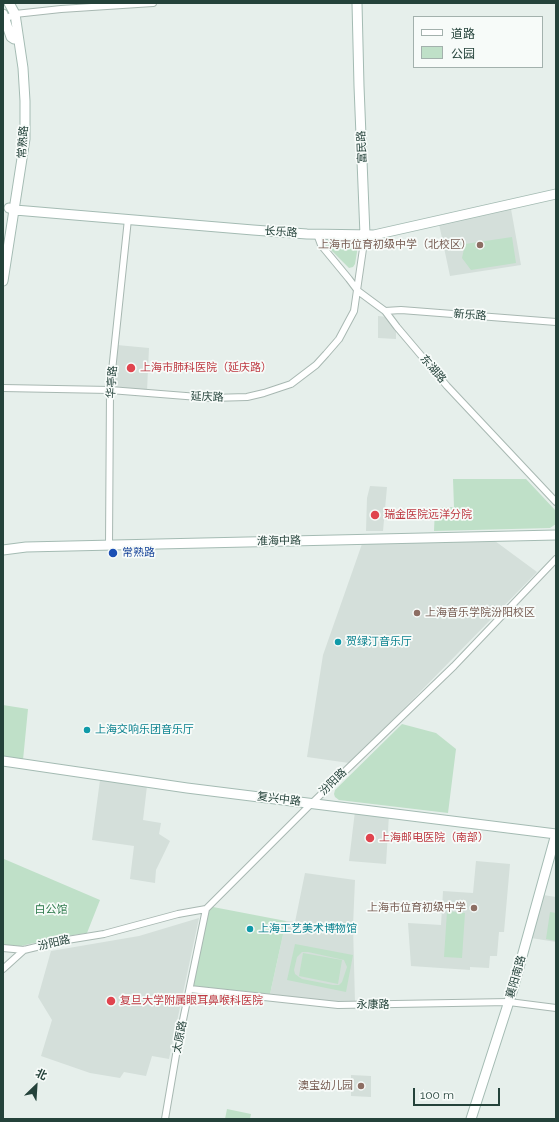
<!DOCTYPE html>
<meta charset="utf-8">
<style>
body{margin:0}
#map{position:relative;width:559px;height:1122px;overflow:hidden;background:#e6efeb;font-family:Raleway,"Noto Sans SC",sans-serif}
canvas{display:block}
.frame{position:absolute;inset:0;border:4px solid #24423a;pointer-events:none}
.legend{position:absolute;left:413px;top:16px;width:130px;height:52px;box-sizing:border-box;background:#f7fbf9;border:1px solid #a3b1ad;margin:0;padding:5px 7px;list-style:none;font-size:12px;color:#24423a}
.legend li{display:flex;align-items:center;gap:8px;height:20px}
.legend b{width:20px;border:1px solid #a3b1ad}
.north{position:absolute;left:16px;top:1066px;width:40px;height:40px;-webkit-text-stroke:3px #f7fbf9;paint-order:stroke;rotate:25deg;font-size:11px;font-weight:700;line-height:16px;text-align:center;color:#24423a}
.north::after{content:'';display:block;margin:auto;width:14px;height:18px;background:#24423a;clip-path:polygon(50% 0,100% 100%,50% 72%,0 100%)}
.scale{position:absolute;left:413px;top:1088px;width:87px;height:18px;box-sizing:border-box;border:2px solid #24423a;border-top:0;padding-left:5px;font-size:12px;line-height:14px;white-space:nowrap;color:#24423a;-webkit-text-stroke:3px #f7fbf9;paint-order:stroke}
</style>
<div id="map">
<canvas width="559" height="1122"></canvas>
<div class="frame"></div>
<ul class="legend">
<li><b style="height:5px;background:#fff"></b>道路</li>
<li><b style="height:11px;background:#bfe0c8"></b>公园</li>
</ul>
<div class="north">北</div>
<div class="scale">100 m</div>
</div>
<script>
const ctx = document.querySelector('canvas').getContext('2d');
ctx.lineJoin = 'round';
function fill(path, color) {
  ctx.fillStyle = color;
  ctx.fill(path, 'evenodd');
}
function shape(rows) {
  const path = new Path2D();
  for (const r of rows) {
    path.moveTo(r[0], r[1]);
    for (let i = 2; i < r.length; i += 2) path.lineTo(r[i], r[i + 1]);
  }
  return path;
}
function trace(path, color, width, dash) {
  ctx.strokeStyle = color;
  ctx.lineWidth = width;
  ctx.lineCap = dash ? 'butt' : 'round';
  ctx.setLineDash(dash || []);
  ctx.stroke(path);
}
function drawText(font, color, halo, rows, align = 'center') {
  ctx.font = font + ' Raleway,"Noto Sans SC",sans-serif';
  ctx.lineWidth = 3.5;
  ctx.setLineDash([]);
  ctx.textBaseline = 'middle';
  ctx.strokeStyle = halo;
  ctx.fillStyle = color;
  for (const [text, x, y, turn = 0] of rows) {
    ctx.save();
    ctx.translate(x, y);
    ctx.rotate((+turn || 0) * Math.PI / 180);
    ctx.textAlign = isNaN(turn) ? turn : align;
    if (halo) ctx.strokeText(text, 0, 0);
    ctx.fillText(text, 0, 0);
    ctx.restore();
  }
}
fill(shape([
 [511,209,521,265,450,276,439,224],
 [378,316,388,317,396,328,396,339,378,338],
 [117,345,149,348,147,391,112,389],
 [370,486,387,487,383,531,366,531,367,498],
 [495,541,537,572,381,732,349,763,307,757,323,655,362,544],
 [100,780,147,786,143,820,161,823,159,834,170,841,156,870,155,883,130,879,134,846,92,840],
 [355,811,389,815,386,864,349,861],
 [476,861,510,864,504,932,499,932,497,956,490,956,489,968,470,967,470,970,411,966,408,923,441,925,443,891,473,893],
 [305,873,355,880,353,926,355,1002,338,1002,270,994,286,921,295,922],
 [543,895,556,897,556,942,531,938],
 [199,918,169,1059,152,1056,146,1076,124,1072,120,1078,90,1073,41,1056,52,1020,38,997,51,951,139,936],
 [351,1075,371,1076,371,1097,351,1096]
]), '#d4dfda');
fill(shape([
 [512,237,516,263,471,270,462,258,465,244],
 [331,238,355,242,358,246,355,264,353,267,349,268,326,245,327,241],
 [453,479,526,479,556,511,556,524,550,528,434,531,435,508,454,507],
 [3,705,28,709,23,760,3,757],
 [402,724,436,733,456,749,448,813,339,800,335,797,334,794,335,790],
 [4,859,100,900,87,933,60,937,21,946,3,945,3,862],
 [213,907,286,921,270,994,193,986,209,910],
 [447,911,465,913,462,958,444,957],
 [550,912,556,913,556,941,546,939],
 [295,944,353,955,346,992,287,980],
 [302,952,308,952,344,960,347,967,342,982,339,985,333,985,302,979,299,977,295,974,294,970,297,957],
 [303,953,342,960,338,984,299,976],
 [227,1109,251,1114,250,1119,225,1119]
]), '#bfe0c8');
const street = shape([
 [9,17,15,14,61,9,153,3],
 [317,234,321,245,349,279,358,291,385,311,397,327,447,386,556,502],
 [385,311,401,310,556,322],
 [3,388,110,390,211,398,247,397,264,393,291,384,316,365,326,354,339,339,347,324,354,311,365,235],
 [109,545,110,390,128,219],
 [3,948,24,950,61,941,104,934,178,914,206,909,311,804,454,666,556,559],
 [3,969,24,950],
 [190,989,338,1005,509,1002,556,1008],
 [165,1119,177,1049,206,909]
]);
const secondary = shape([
 [357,3,359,86,365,235],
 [3,14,11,37,14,39],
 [9,208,15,210,253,230,307,234,374,235,556,194],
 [3,281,25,139,25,101,23,68,15,14,9,3],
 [3,550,26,547,556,535],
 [3,761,187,788,556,834],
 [471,1119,513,989,556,834]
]);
trace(street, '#a8b8b2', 8);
trace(secondary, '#a4bbb3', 11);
trace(street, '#fff', 6);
trace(secondary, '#fff', 9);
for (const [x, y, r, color] of [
 [480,245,4,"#8d6e63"],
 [131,368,5,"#e0444e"],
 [375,515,5,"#e0444e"],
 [113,553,5,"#1a4fb4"],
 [417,613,4,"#8d6e63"],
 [338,642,4,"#0f9aa8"],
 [87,730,4,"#0f9aa8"],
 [370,838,5,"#e0444e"],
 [474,908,4,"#8d6e63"],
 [250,929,4,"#0f9aa8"],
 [111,1001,5,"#e0444e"],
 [361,1086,4,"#8d6e63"]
]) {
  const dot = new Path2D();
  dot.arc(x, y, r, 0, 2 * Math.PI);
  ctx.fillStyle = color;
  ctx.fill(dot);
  trace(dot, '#f7fbf9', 1.5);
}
drawText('11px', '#24423a', '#f7fbf9', [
 ["常熟路",23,142,-86],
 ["富民路",362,147,-92],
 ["长乐路",281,232,4],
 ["新乐路",470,315,4],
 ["东湖路",433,369,49],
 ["华亭路",112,382,-86],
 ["延庆路",207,397,2],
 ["淮海中路",279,541,-1],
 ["汾阳路",333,782,-44],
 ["复兴中路",279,799,7],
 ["汾阳路",54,943,-13],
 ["襄阳南路",516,977,-74],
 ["永康路",373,1005],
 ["太原路",180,1037,-79]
]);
drawText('11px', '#785e54', '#f7fbf9', [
 ["上海市位育初级中学（北校区）",472,245],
 ["上海音乐学院汾阳校区",425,613,"left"],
 ["上海市位育初级中学",466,908],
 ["澳宝幼儿园",353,1086]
], 'right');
drawText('11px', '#be3a42', '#f7fbf9', [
 ["上海市肺科医院（延庆路）",140,368],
 ["瑞金医院远洋分院",384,515],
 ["上海邮电医院（南部）",379,838],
 ["复旦大学附属眼耳鼻喉科医院",120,1001]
], 'left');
drawText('11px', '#164399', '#f7fbf9', [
 ["常熟路",122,553]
], 'left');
drawText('11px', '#0d838f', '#f7fbf9', [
 ["贺绿汀音乐厅",346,642],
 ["上海交响乐团音乐厅",95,730],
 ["上海工艺美术博物馆",258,929]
], 'left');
drawText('11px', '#2d7a4b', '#f7fbf9', [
 ["白公馆",51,910]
]);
</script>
